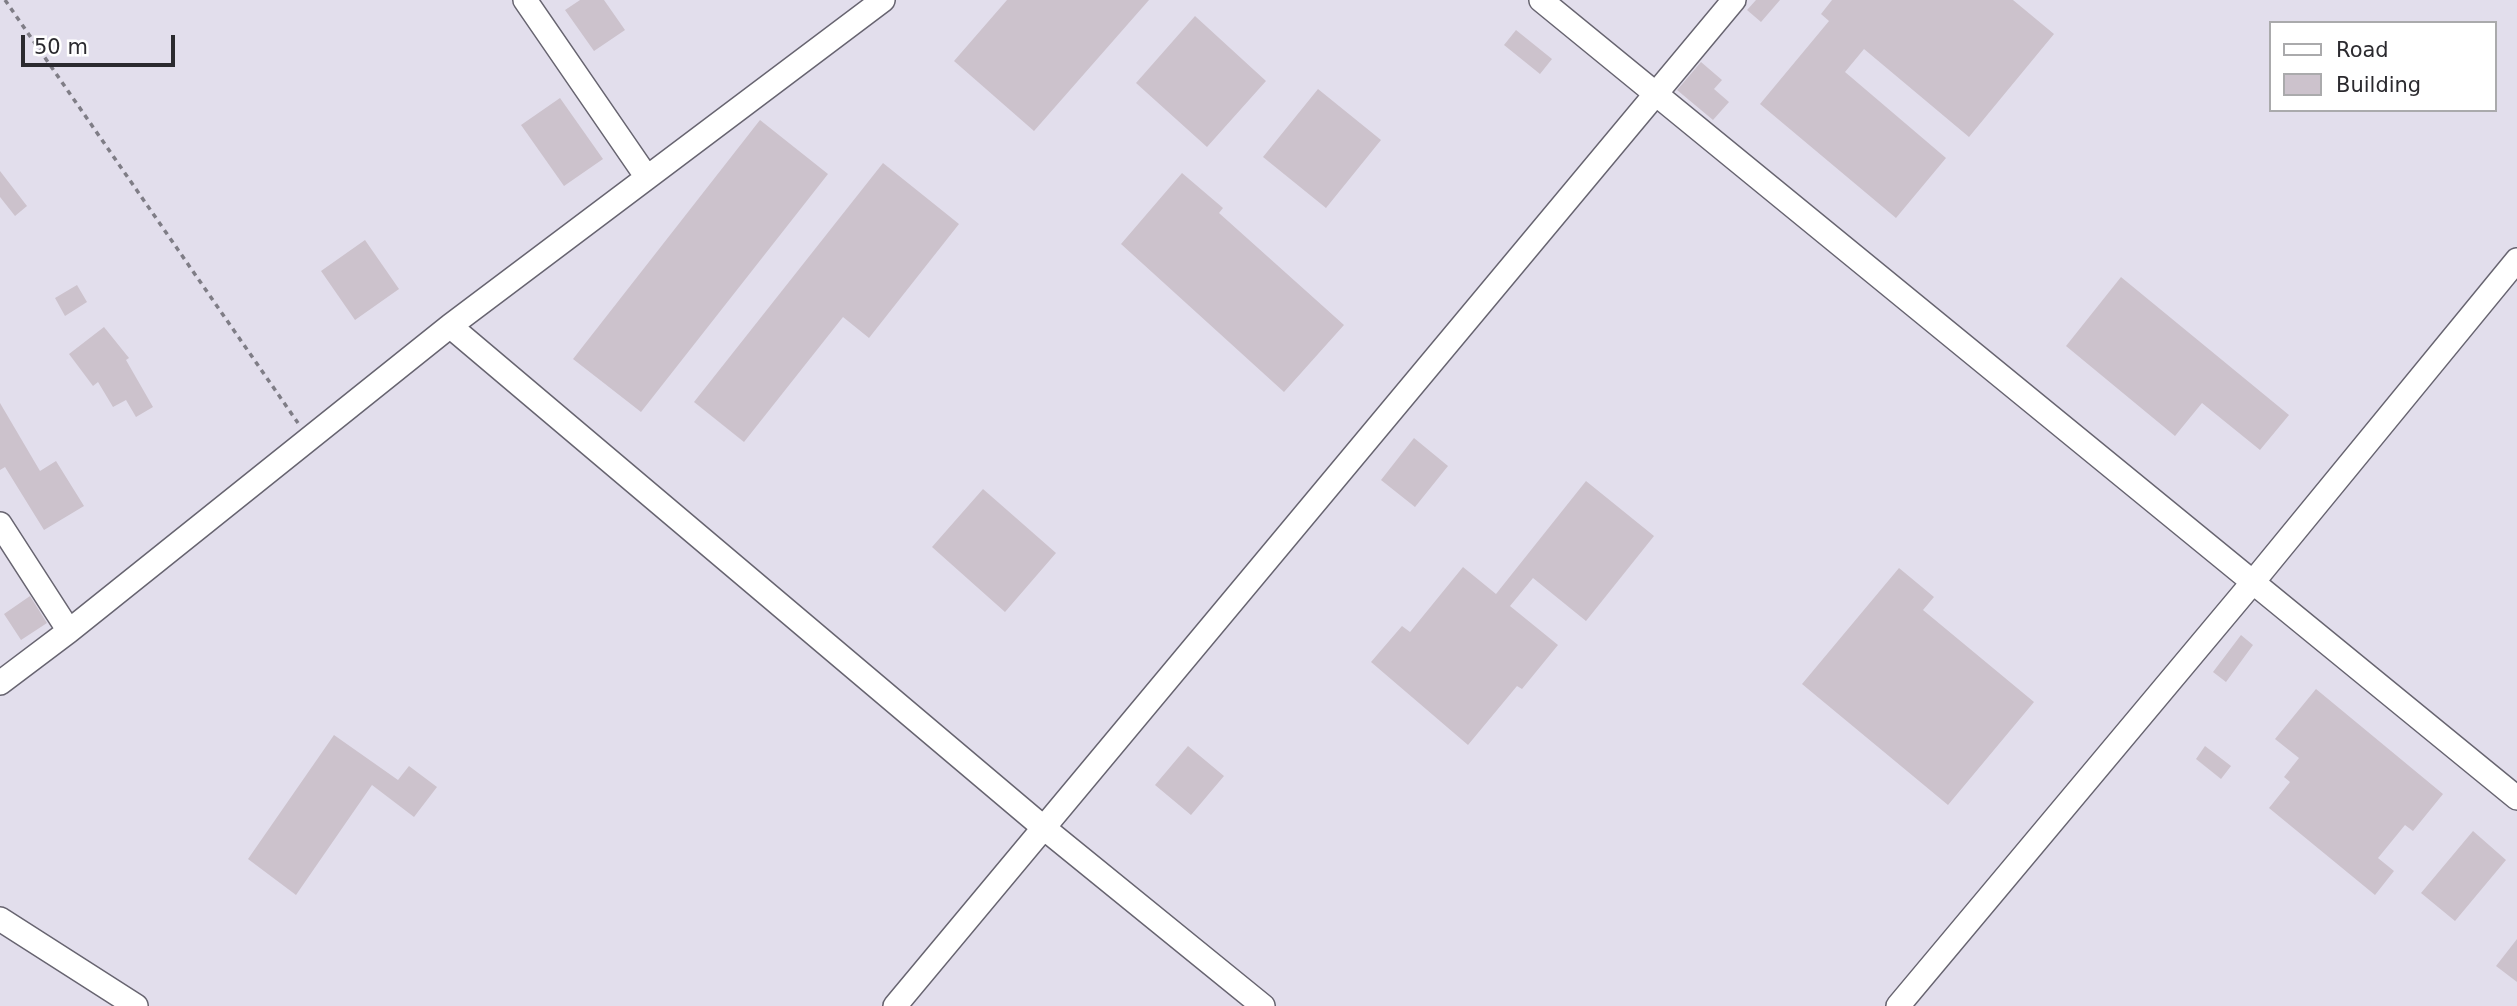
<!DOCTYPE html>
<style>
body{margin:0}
#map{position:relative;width:2517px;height:1006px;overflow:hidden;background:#e2deec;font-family:"DejaVu Sans",sans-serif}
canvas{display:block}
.legend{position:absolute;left:2269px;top:21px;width:228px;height:91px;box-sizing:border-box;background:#fff;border:2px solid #aaaaac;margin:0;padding:9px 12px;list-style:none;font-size:21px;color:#2b2a2f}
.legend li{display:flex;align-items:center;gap:14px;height:35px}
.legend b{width:35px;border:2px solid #aaaaac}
.scale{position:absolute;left:21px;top:35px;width:154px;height:32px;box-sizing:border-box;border:4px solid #2b2a2f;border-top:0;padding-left:9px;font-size:21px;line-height:24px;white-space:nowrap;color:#2b2a2f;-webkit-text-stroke:5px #fff;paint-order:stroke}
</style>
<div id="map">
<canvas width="2517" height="1006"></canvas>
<ul class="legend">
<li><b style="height:9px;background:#fff"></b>Road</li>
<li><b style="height:19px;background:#ccc2cc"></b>Building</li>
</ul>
<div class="scale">50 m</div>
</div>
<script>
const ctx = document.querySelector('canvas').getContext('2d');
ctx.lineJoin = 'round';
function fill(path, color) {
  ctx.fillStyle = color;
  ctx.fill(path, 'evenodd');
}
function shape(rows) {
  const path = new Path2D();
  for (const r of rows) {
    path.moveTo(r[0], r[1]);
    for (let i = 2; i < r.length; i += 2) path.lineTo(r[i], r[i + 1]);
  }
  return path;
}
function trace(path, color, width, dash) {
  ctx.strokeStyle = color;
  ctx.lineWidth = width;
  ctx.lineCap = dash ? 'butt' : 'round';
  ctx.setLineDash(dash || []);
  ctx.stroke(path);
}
fill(shape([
 [580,0,604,0,625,30,594,51,565,10],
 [1007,0,1149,0,1034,131,954,61],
 [1756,0,1780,0,1761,22,1747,10],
 [1832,0,2013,0,2054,34,1969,137,1864,49,1845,72,1946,158,1896,218,1760,104,1829,21,1821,14],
 [1195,16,1266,81,1207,147,1136,83],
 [1516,30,1552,59,1540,74,1504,45],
 [1701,62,1722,80,1714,89,1729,102,1713,120,1677,90],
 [1318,89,1381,140,1326,208,1263,157],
 [560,98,603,159,564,186,521,125],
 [760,120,828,174,641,412,573,359],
 [883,163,959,224,869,338,843,317,744,442,694,402],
 [0,171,27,206,15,216,0,197],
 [1182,173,1223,208,1219,213,1344,325,1284,392,1121,244],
 [365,240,399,289,355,320,321,271],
 [2121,277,2289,415,2260,450,2202,403,2175,436,2066,346],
 [77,285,87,302,65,316,55,298],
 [104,327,129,358,126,360,153,407,136,417,126,400,113,407,98,382,93,386,69,354],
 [0,403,40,471,56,461,84,506,44,530,5,467,0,470],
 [1414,438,1448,466,1415,507,1381,480],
 [1586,481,1654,536,1586,621,1533,578,1510,606,1558,645,1522,689,1517,686,1468,745,1371,662,1402,626,1410,632,1463,567,1496,594],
 [983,489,1056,553,1005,612,932,547],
 [1899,568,1934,597,1923,610,2034,702,1948,805,1802,684],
 [30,596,47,623,21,640,4,614],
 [2241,635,2253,645,2226,682,2213,672],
 [2316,689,2443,794,2413,831,2405,825,2378,858,2394,871,2375,895,2269,808,2290,782,2284,777,2299,758,2275,739],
 [334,735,398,780,409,766,437,787,414,817,372,785,296,895,248,859],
 [1188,746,1224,776,1191,815,1155,785],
 [2205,746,2231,766,2221,779,2196,759],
 [2473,831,2506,860,2455,921,2421,893],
 [2517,939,2517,982,2496,966]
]), '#ccc2cc');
const minor = shape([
 [525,0,646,176],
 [1541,0,2517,798],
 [450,326,1044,828,1263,1006],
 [0,524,69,631],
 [0,683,69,631,450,326,883,0],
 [0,919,136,1006],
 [895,1006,1734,0],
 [1898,1006,2253,582,2517,260]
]);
trace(minor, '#676470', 26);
trace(shape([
 [5,0,298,423]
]), '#7f7d86', 3.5, [5, 5]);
trace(minor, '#fff', 23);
</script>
